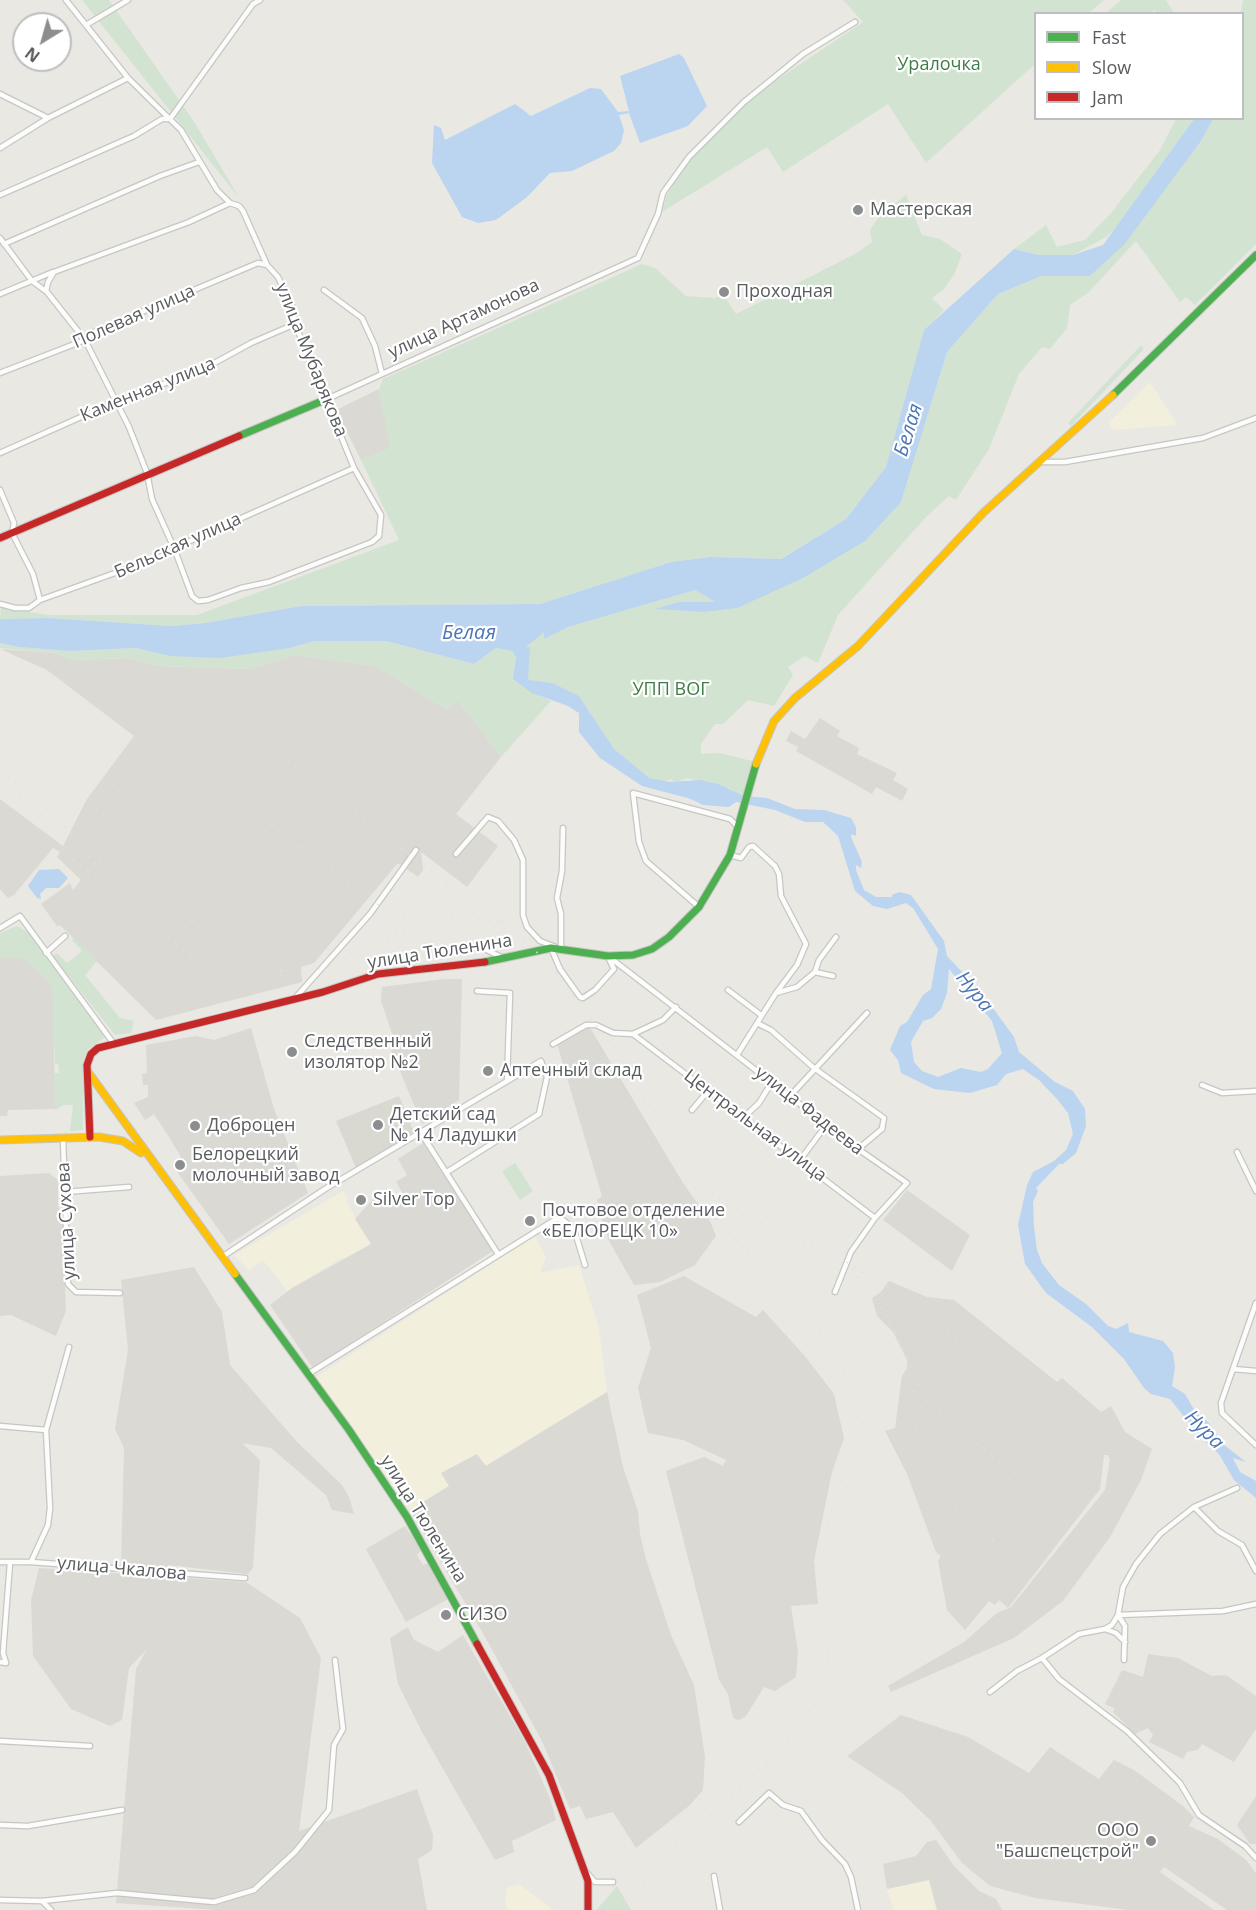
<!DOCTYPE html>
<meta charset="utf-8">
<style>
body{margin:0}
#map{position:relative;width:1256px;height:1910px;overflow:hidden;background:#e9e8e3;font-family:"Open Sans",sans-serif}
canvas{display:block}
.legend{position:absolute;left:1034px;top:12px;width:210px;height:108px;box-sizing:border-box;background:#fff;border:2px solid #bdbebf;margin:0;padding:8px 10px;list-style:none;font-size:18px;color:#5a5c60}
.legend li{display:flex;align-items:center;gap:12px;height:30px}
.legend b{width:30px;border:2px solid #bdbebf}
.north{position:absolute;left:12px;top:12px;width:60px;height:60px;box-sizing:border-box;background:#fff;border:2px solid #bdbebf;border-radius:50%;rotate:217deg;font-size:16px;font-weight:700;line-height:24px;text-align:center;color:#5a5c60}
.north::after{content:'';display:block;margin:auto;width:21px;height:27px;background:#8c8d8e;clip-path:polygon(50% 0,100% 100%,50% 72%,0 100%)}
</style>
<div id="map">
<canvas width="1256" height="1910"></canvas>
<ul class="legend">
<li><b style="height:8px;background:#4caf50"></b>Fast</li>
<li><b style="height:8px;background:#ffc107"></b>Slow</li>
<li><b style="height:8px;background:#c62828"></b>Jam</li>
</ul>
<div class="north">N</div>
</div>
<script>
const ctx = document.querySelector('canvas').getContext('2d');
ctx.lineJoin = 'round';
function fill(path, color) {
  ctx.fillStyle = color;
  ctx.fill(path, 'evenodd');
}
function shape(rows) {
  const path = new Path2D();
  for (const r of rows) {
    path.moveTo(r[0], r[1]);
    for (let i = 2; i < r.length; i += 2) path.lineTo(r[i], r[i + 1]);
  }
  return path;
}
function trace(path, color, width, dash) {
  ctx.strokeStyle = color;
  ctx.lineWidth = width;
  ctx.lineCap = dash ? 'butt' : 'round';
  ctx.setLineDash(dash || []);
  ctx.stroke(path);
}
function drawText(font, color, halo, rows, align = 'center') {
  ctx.font = font + ' "Open Sans",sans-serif';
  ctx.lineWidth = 4.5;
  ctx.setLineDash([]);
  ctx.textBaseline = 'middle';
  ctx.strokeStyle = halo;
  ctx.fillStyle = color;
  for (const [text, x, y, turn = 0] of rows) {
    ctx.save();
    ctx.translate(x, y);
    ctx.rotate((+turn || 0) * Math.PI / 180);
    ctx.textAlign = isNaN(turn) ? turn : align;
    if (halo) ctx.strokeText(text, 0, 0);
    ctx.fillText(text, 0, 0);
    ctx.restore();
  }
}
fill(shape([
 [1150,382,1178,425,1113,430,1108,423],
 [343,1191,348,1199,346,1201,371,1244,348,1257,340,1259,287,1291,263,1260,249,1270,234,1255],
 [535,1236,546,1257,540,1273,579,1265,599,1329,607,1392,485,1466,476,1454,442,1473,450,1485,410,1510,316,1377],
 [929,1880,937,1910,894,1910,887,1889],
 [519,1884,554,1910,507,1910,505,1903,507,1888]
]), '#f2efdd');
fill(shape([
 [379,389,391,448,361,460,336,410],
 [0,649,57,653,72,660,129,658,159,666,249,669,295,655,376,666,446,709,458,700,501,757,456,814,498,846,467,887,421,852,423,870,418,877,398,863,314,963,301,967,302,982,156,1020,60,925,57,926,41,904,70,883,73,890,81,880,57,857,60,852,53,848,14,895,8,898,0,889,0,799,63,846,87,799,134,736,47,670],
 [820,718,840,731,837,736,859,748,857,754,897,773,893,780,908,789,902,801,876,787,872,794,796,751,798,747,786,741,791,731,805,739],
 [0,958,24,958,53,985,55,1109,8,1110,7,1116,0,1116],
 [444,979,462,979,459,1100,422,1124,391,1050,396,1045,381,1001,382,987],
 [589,1026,683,1183,710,1221,716,1236,695,1265,660,1282,634,1285,609,1241,602,1220,597,1200,602,1196,557,1044],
 [251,1028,274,1109,308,1193,229,1244,178,1173,173,1162,181,1157,169,1137,154,1114,145,1120,134,1103,148,1097,148,1085,143,1085,142,1074,147,1073,146,1045,196,1036,214,1040],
 [423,1143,493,1251,313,1368,270,1305,292,1288,371,1244,355,1219,375,1197,386,1189,395,1203,405,1197,396,1182,407,1175,398,1159],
 [49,1173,58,1180,58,1206,62,1215,66,1311,56,1336,11,1315,0,1316,0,1176],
 [907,1190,970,1235,952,1271,883,1220],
 [194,1267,222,1312,230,1365,298,1443,342,1485,349,1497,354,1514,332,1510,326,1495,271,1448,242,1443,260,1460,253,1568,248,1574,168,1565,167,1568,121,1567,124,1448,115,1429,128,1350,121,1280],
 [684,1276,756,1317,763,1310,804,1355,834,1394,844,1438,832,1472,814,1561,818,1604,791,1606,798,1652,796,1677,775,1691,764,1687,746,1716,739,1720,733,1718,728,1694,719,1680,666,1471,704,1457,723,1466,726,1460,683,1440,648,1433,638,1388,651,1348,637,1295],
 [889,1281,927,1297,954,1300,1057,1382,1062,1378,1101,1412,1111,1406,1125,1432,1152,1449,1141,1480,1110,1537,1063,1601,1014,1638,891,1692,888,1686,964,1642,997,1613,1011,1607,1105,1490,1110,1460,1108,1455,1104,1455,1100,1489,1008,1608,999,1600,995,1605,989,1601,965,1630,947,1610,938,1561,941,1556,936,1552,907,1474,885,1431,895,1428,902,1376,907,1368,907,1360,893,1332,877,1316,872,1298,881,1292],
 [607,1392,623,1467,638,1511,640,1534,646,1559,671,1635,694,1685,705,1757,703,1790,690,1805,636,1848,613,1812,586,1819,580,1806,570,1809,542,1741,484,1635,410,1510,449,1486,441,1473,477,1454,486,1466],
 [405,1526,421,1550,417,1555,423,1565,428,1563,450,1598,406,1622,366,1549],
 [39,1568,246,1582,300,1618,321,1658,299,1831,417,1789,433,1835,432,1850,418,1859,427,1910,218,1910,116,1903,136,1669,147,1649,129,1668,122,1720,110,1726,71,1709,33,1656,31,1600],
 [408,1627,414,1640,438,1652,463,1635,525,1742,550,1798,556,1820,512,1841,514,1852,495,1860,422,1732,398,1684,390,1638],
 [1148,1654,1178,1658,1212,1676,1226,1675,1256,1696,1256,1729,1234,1762,1202,1744,1198,1750,1187,1752,1183,1759,1149,1742,1153,1735,1148,1728,1135,1734,1113,1712,1114,1708,1105,1704,1122,1670,1143,1677],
 [901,1715,968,1737,1029,1773,1050,1747,1099,1779,1114,1760,1134,1770,1183,1806,1194,1817,1189,1826,1218,1839,1246,1860,1256,1873,1256,1910,1227,1910,1164,1867,1160,1872,1214,1910,1129,1910,1035,1898,990,1886,962,1863,931,1821,902,1793,847,1756],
 [1256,1796,1256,1844,1250,1844,1237,1825],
 [936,1840,954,1866,979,1891,996,1899,1002,1910,937,1910,929,1880,887,1889,883,1864,916,1856,927,1842]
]), '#dad9d4');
fill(shape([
 [399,1096,414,1132,356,1168,336,1121]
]), '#d9d8d1');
fill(shape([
 [82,0,109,0,193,120,240,199],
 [843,0,1104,0,1089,13,1036,14,1035,64,926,163,888,104,783,172,767,147,662,212,667,195,689,157,744,102,863,22],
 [1121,0,1166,0,1173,12,1158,13,1154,10,1152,13,1106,13],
 [1243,0,1256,0,1256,244,1195,305,1186,297,1180,302,1136,241,1089,292,1070,305,1067,328,1050,349,1042,347,1019,374,989,449,956,500,949,496,927,516,838,615,818,663,805,656,788,667,793,675,774,706,748,700,723,724,715,724,701,744,701,754,719,753,756,762,748,797,734,794,731,789,687,778,675,783,671,779,665,782,644,777,605,748,589,710,527,682,526,648,537,635,544,632,544,639,568,627,695,590,716,603,679,602,657,609,703,612,901,502,947,352,998,294,1042,276,1090,276,1124,244,1201,141,1213,119,1242,118,1241,13],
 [1176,119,1194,119,1118,226,1106,237,1073,255,1039,255,1014,249,1046,225,1057,247,1085,240,1111,213,1160,150],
 [906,195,922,235,940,239,962,254,954,275,943,290,932,298,944,310,924,331,886,467,846,519,780,559,711,557,671,562,540,604,301,606,205,623,171,626,48,618,0,619,1,607,48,615,197,615,399,540,361,460,390,448,379,389,383,379,642,264,655,268,686,296,713,298,724,295,736,314,857,253,872,242,870,230,881,214],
 [1141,345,1144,349,1071,426,1068,423],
 [314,641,386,641,474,664,496,648,512,651,532,692,551,701,501,757,458,700,446,709,376,666,295,655,249,669,159,666,129,658,72,660,57,653,0,648,0,643,19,647,70,651,136,648,170,656,290,648],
 [17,926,28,932,103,1032,104,1038,88,1049,83,1062,83,1130,70,1131,73,1105,64,1105,55,1110,54,1073,59,1073,58,1064,55,1063,52,985,24,958,0,958,0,933],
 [74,938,97,961,85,975,120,1018,134,1021,131,1033,115,1035,53,956,57,953,67,963,82,951,72,940],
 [515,1163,533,1191,520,1200,502,1171],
 [617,1886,631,1910,596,1910,599,1907]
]), '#d2e4d1');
fill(shape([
 [679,54,684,58,707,106,688,126,640,143,629,113,619,115,624,130,621,143,614,151,572,171,550,173,527,197,496,220,478,223,462,217,432,163,434,125,441,128,445,140,515,104,531,116,590,88,601,89,618,112,629,111,620,76],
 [1194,119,1213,119,1201,141,1124,245,1090,276,1042,276,998,294,947,352,901,502,865,541,803,578,737,608,703,612,655,609,679,602,715,602,695,590,568,627,544,639,544,632,526,647,530,647,528,680,552,683,579,696,614,749,649,778,669,782,700,780,718,784,744,796,767,798,795,809,824,810,851,818,856,827,856,836,852,834,851,837,862,862,861,868,856,865,856,870,864,890,876,897,892,897,892,895,899,892,911,895,944,941,947,956,982,993,1014,1037,1019,1052,1055,1082,1073,1091,1085,1109,1086,1126,1076,1153,1063,1164,1059,1164,1036,1188,1038,1191,1033,1202,1034,1227,1037,1250,1042,1263,1059,1285,1086,1304,1108,1326,1116,1329,1128,1323,1129,1332,1163,1341,1173,1353,1175,1367,1172,1386,1185,1394,1196,1413,1208,1422,1224,1445,1246,1462,1233,1458,1240,1472,1256,1481,1256,1498,1234,1480,1219,1454,1202,1439,1170,1399,1151,1394,1144,1388,1124,1359,1092,1327,1046,1293,1025,1264,1018,1225,1027,1185,1033,1172,1054,1161,1066,1150,1073,1134,1068,1113,1057,1099,1039,1080,1023,1069,1006,1074,997,1085,970,1093,934,1089,901,1073,898,1060,890,1050,900,1026,907,1022,923,995,931,989,938,949,913,908,906,903,887,909,873,906,855,891,838,836,823,822,805,822,775,810,736,802,729,807,703,805,691,799,642,786,600,758,579,732,579,713,568,706,532,693,513,679,516,658,512,651,496,648,474,664,386,641,314,641,290,648,220,658,170,656,136,648,70,651,19,647,0,643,0,619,48,618,171,626,205,623,301,606,540,604,671,562,711,557,781,559,846,519,886,467,924,330,1014,249,1039,255,1073,255,1103,245],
 [949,969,992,1021,1002,1053,988,1069,981,1072,961,1068,938,1077,922,1071,914,1062,911,1042,923,1021,932,1018,941,1009,947,993],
 [59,869,68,878,59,888,46,888,40,894,41,899,37,898,28,886,39,870]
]), '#bbd4f0');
const street = shape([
 [86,25,128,0],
 [0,94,48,118],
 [0,148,48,118,128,78],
 [0,195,134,136,162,119,170,119,253,4,260,0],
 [0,238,32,281,47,292,85,340,129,427,147,473,152,499,174,548,192,596,198,601,208,600,241,588,269,582,372,542,379,536,381,515,354,468,295,324,293,308,278,277,267,265,243,211,239,206,230,203,217,190,181,130,128,78,66,0],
 [4,244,160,176,199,162],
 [324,290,362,318,375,346,382,374],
 [46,291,48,282,54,272,189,222,230,203],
 [0,294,53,272],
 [0,373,85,340,94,332,258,263,267,265],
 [327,399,638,258,658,214,663,193,689,157,744,102,803,54,855,22],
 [0,453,99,409,209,366,251,343,295,324],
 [1043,462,1065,462,1203,438,1256,418],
 [0,490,14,523,12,533,33,574,40,600],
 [0,604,15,608,29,608,40,600,162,556,174,548,354,468],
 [456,854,488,817,498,821,514,840,523,860,523,915,527,927,540,941,561,949,561,914,557,898,562,871,563,828],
 [730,855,741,858,749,847,753,846,775,866,779,874,781,896,806,944,797,965,776,993],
 [699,907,646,861,639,842,633,793,730,819,738,827],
 [0,928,20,916,114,1044],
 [468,947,485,949,505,959],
 [551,948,560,969,580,997,583,998,595,990,614,969,609,959],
 [46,953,65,936],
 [608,956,858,1149,907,1183,875,1218,851,1252,835,1292],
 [815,972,819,960,836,937],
 [728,990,761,1015],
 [477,991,510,993,507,1081],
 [296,997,370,914,416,850],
 [757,1023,771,1030,814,1068,884,1118,882,1129,858,1149],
 [633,1034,875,1218],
 [553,1044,586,1025,596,1025,613,1033,633,1034,663,1020,676,1007],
 [737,1055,776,993,797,987,815,972,833,976],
 [1202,1085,1222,1093,1256,1091],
 [790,1096,867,1013],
 [692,1110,708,1091],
 [743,1118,759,1103,772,1082],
 [421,1133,498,1254],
 [63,1138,68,1284,76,1292,120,1293],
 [1237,1152,1256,1191],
 [800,1160,827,1124],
 [65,1192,129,1187],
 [222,1257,325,1189,541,1061,547,1077,539,1114,447,1172],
 [1256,1303,1221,1403,1222,1413,1256,1445],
 [1233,1369,1256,1371],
 [308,1374,556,1219,563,1220,574,1229,585,1265],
 [0,1426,46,1430],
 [1194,1507,1237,1488],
 [0,1562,31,1562,245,1578],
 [31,1562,48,1525,50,1508,46,1430,69,1347],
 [1256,1571,1242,1545,1218,1531,1194,1507,1160,1534,1136,1564,1123,1587,1118,1615,1112,1625,1105,1629,1079,1634,1042,1658,1059,1679,1127,1731,1161,1764,1180,1783,1199,1815,1245,1846,1256,1858],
 [1105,1629,1116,1633,1125,1642],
 [1124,1660,1125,1626,1118,1615,1223,1611,1256,1604],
 [0,1662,6,1663,3,1653,10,1563],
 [990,1692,1017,1671,1042,1658],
 [0,1741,90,1746],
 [739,1822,769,1793,783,1805,801,1811,822,1840,845,1864,851,1877,858,1910],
 [0,1825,28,1826,122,1810],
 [587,1873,595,1882,613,1882],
 [714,1876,720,1910],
 [0,1900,42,1901,117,1893,214,1902,254,1890,295,1852,329,1810,334,1745,343,1729,335,1660],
 [42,1901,51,1910]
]);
const fast = shape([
 [1113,395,1256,255],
 [239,436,327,399],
 [485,962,551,948,608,956,633,955,652,949,669,937,699,907,730,855,756,764],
 [235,1274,349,1430,407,1517,477,1644]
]);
const slow = shape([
 [756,764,774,721,795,698,858,646,983,513,1113,395],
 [88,1072,235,1274],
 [0,1140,99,1137,123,1141,141,1153]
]);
const jam = shape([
 [0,538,239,436],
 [90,1137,87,1065,91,1054,98,1048,323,992,378,974,485,962],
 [477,1644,549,1775,588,1881,588,1910]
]);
trace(street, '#c6c6c5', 7);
trace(fast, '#c5c5c3', 9);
trace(slow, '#c5c5c3', 9);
trace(jam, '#c5c5c3', 9);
trace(street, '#fcfcfb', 4.5);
trace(fast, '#4caf50', 7);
trace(slow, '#ffc107', 7);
trace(jam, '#c62828', 7);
trace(shape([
 [288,761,405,852,515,931,550,965,620,1056,711,1214,824,1335,843,1368,853,1393,857,1414,855,1438,829,1518,826,1538,828,1666,814,1708,797,1735,664,1858,619,1910],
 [0,771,52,811,101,871],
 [6,783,11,790,67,836],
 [119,790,98,824,96,843,101,863,117,889,145,918,188,954,230,974,262,978,293,973],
 [248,807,377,904,397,913,421,918,465,916,502,924],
 [65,854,93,875,119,901],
 [183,915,250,964,293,973,330,967,412,926,431,922],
 [698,1180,720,1201,745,1216,846,1262,886,1286,994,1367],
 [852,1269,879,1304,902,1345,925,1399,940,1416,1052,1502],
 [913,1381,918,1452,930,1489,1005,1550]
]), '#e1e1e0', 1.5, [1.5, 8]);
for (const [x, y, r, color] of [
 [858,210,6,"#8c8d8e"],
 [724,292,6,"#8c8d8e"],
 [292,1052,6,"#8c8d8e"],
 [488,1071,6,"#8c8d8e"],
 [378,1125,6,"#8c8d8e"],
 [195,1126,6,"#8c8d8e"],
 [180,1165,6,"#8c8d8e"],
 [361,1200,6,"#8c8d8e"],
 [530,1221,6,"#8c8d8e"],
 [446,1615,6,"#8c8d8e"],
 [1151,1841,6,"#8c8d8e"]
]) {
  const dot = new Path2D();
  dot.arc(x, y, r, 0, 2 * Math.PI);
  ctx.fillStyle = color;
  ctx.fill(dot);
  trace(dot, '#fff', 2);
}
drawText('18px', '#3d7c46', '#fff', [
 ["Уралочка",939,65],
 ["УПП ВОГ",671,690]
]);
drawText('18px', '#5a5c60', '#fff', [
 ["Мастерская",870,210],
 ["Проходная",736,292],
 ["Следственный",304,1042],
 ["изолятор №2",304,1063],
 ["Аптечный склад",500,1071],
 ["Детский сад",390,1115],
 ["№ 14 Ладушки",390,1136],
 ["Доброцен",207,1126],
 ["Белорецкий",192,1155],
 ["молочный завод",192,1176],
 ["Silver Top",373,1200],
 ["Почтовое отделение",542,1211],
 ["«БЕЛОРЕЦК 10»",542,1232],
 ["СИЗО",458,1615],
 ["ООО",1139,1831,"right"],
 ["\"Башспецстрой\"",1139,1852,"right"]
], 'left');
drawText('18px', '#5a5c60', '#fff', [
 ["Полевая улица",134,317,-24],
 ["улица Артамонова",464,319,-25],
 ["улица Мубарякова",311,360,68],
 ["Каменная улица",148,390,-22],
 ["Бельская улица",178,546,-24],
 ["улица Тюленина",440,952,-9],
 ["улица Фадеева",809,1111,38],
 ["Центральная улица",755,1126,37],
 ["улица Сухова",67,1221,-93],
 ["улица Тюленина",423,1519,58],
 ["улица Чкалова",122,1569,5]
]);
drawText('italic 20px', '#4e75b4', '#fff', [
 ["Белая",909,430,-73],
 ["Белая",469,633],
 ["Нура",974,992,51],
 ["Нура",1204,1430,45]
]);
</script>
